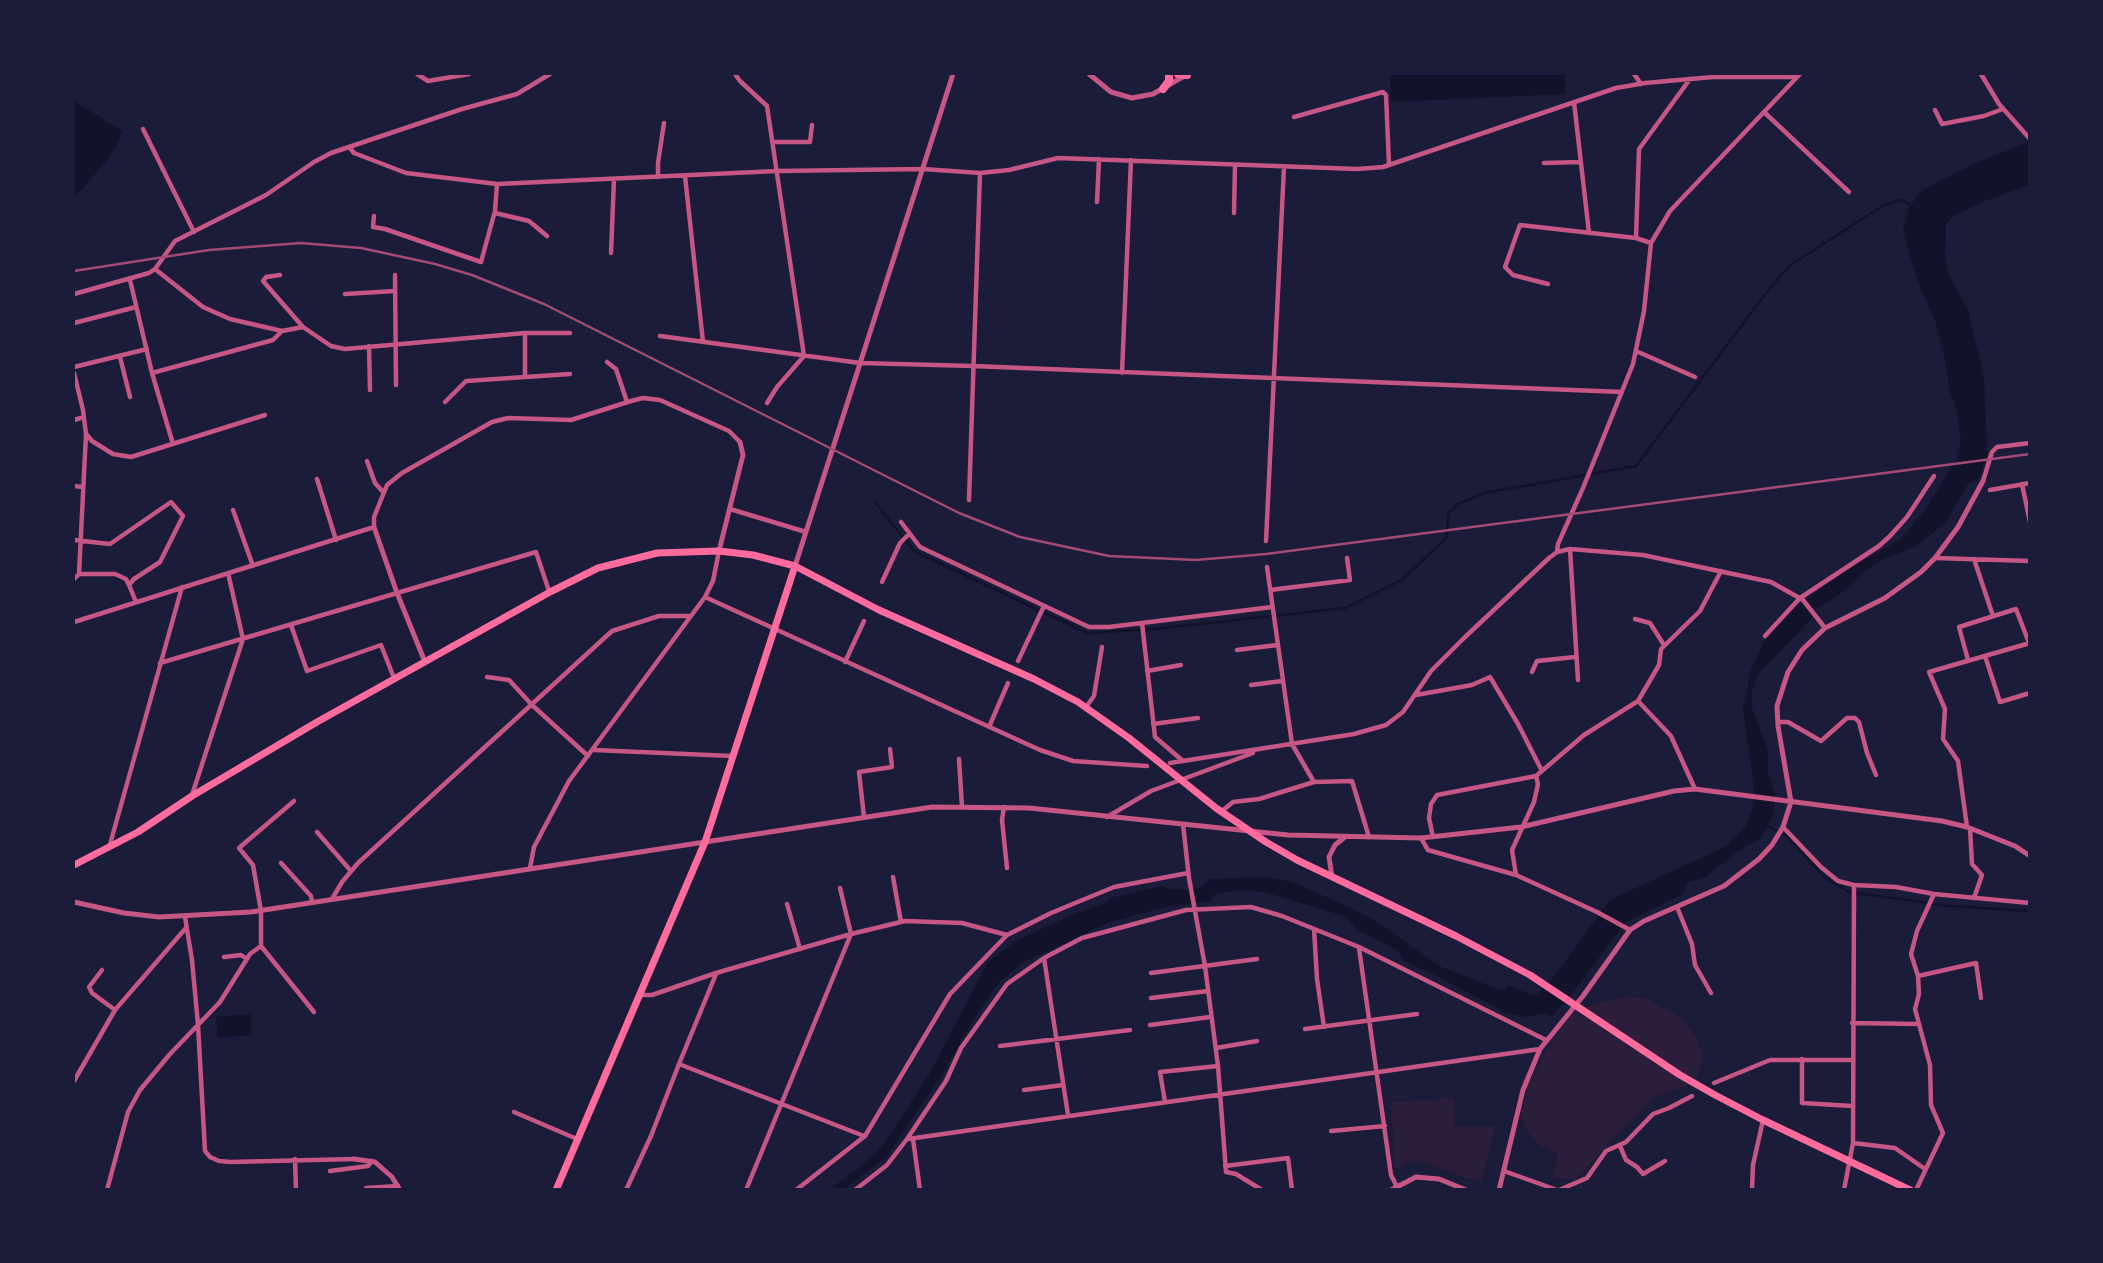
<!DOCTYPE html>
<style>
body{margin:0}
#map{position:relative;width:2103px;height:1263px;overflow:hidden;background:#1b1b3a;font-family:"DejaVu Sans",sans-serif}
canvas{display:block}
.frame{position:absolute;inset:0;border:75px solid #1b1b3a;pointer-events:none}
</style>
<div id="map">
<canvas width="2103" height="1263"></canvas>
<div class="frame"></div>
</div>
<script>
const ctx = document.querySelector('canvas').getContext('2d');
ctx.lineJoin = 'round';
function fill(path, color) {
  ctx.fillStyle = color;
  ctx.fill(path, 'evenodd');
}
function shape(rows) {
  const path = new Path2D();
  for (const r of rows) {
    path.moveTo(r[0], r[1]);
    for (let i = 2; i < r.length; i += 2) path.lineTo(r[i], r[i + 1]);
  }
  return path;
}
function trace(path, color, width, dash) {
  ctx.strokeStyle = color;
  ctx.lineWidth = width;
  ctx.lineCap = dash ? 'butt' : 'round';
  ctx.setLineDash(dash || []);
  ctx.stroke(path);
}
fill(shape([
 [1627,996,1648,999,1682,1018,1696,1037,1704,1059,1701,1068,1696,1079,1686,1087,1654,1097,1574,1180,1553,1178,1558,1154,1539,1145,1526,1130,1521,1118,1527,1087,1560,1026,1578,1009],
 [1454,1098,1455,1126,1495,1126,1481,1183,1416,1160,1395,1169,1391,1102]
]), '#2a1e3b');
fill(shape([
 [1390,74,1565,74,1565,94,1391,102],
 [74,101,122,131,117,145,103,165,74,198],
 [2029,142,2029,185,1985,201,1953,216,1946,224,1945,254,1948,273,1968,310,1984,380,1987,455,1979,478,1968,484,1945,523,1915,547,1881,560,1865,571,1838,596,1816,609,1813,617,1757,675,1752,692,1752,708,1768,750,1768,773,1775,794,1774,813,1761,838,1734,854,1704,878,1688,882,1683,894,1625,923,1571,995,1551,1017,1545,1013,1526,1017,1506,1013,1435,975,1404,961,1397,950,1357,930,1347,917,1265,892,1236,890,1214,895,1211,901,1166,907,1110,922,1024,962,999,982,974,1019,940,1078,886,1157,844,1189,829,1190,875,1155,891,1133,930,1073,988,962,1016,941,1074,914,1108,902,1110,898,1164,886,1172,890,1197,889,1202,887,1210,879,1264,877,1293,882,1370,917,1439,966,1497,989,1504,990,1508,986,1533,995,1539,993,1550,982,1610,900,1727,846,1746,826,1752,809,1754,792,1752,772,1743,708,1751,670,1763,644,1781,621,1808,598,1844,572,1899,540,1924,512,1957,458,1961,440,1955,401,1951,398,1944,355,1935,320,1919,285,1903,231,1909,208,1919,193,1926,188,1976,163],
 [250,1014,252,1035,218,1038,216,1017]
]), '#12122b');
trace(shape([
 [875,502,914,551,1087,633,1154,629,1346,608,1402,580,1446,538,1449,512,1458,504,1484,493,1636,466,1766,293,1789,266,1884,205,1901,200,1912,205],
 [1765,825,1787,836,1823,876,1849,892,1950,906,2030,911]
]), '#12122b', 2.5);
trace(shape([
 [417,74,428,81,469,74],
 [735,74,740,81,767,106,804,356,777,387,767,403],
 [1634,74,1641,84],
 [1981,74,1999,104,2030,139],
 [1574,102,1589,233],
 [1935,110,1942,124,1984,116,2003,109],
 [1764,112,1849,192],
 [1294,117,1383,92,1386,95,1389,164],
 [143,129,194,232],
 [773,142,810,142,812,125],
 [350,148,354,153,406,173,497,184,777,171,923,169,980,173,1009,170,1058,158,1357,169,1383,167,1616,88,1645,83,1713,77,1796,77],
 [1544,163,1581,162],
 [685,176,703,342],
 [658,177,658,163,664,123],
 [1097,202,1099,159],
 [495,213,529,221,547,236],
 [1234,213,1235,165],
 [374,216,373,227,385,229,481,262,495,211,497,184],
 [1651,243,1636,238,1639,149,1690,79],
 [611,253,614,179],
 [155,269,203,307,230,319,282,331,303,327,331,346,345,349,525,333,570,333],
 [280,275,266,277,263,281,303,327],
 [395,275,396,385],
 [130,280,152,373,173,444],
 [1548,284,1513,275,1505,267,1520,225,1636,238],
 [74,294,149,273,155,269,175,241,266,195,314,162,331,153,462,109,517,94,550,74],
 [345,294,395,291],
 [74,323,136,307],
 [660,336,860,363,973,366,1622,392],
 [369,346,370,390],
 [1636,351,1695,377],
 [120,357,130,397],
 [607,362,616,369,627,402],
 [74,367,147,349],
 [74,373,83,410,86,434,79,574,74,579],
 [152,373,273,340,282,331],
 [1122,373,1131,160],
 [525,377,525,333],
 [445,402,466,381,570,374],
 [74,420,84,417],
 [87,435,92,441,113,454,131,457,265,415],
 [367,461,375,483,383,492],
 [317,479,336,540],
 [1983,481,1992,452,1997,447,2030,443],
 [2022,484,2030,522],
 [74,486,82,487],
 [1990,490,2030,483],
 [969,500,980,173],
 [730,509,806,532],
 [233,510,253,566],
 [901,522,920,547,1089,627,1109,627,1272,607],
 [74,540,110,544,171,502,183,516,160,562,134,579,129,585,126,579,115,574,79,574],
 [1266,541,1284,167],
 [1570,549,1578,680],
 [1557,552,1558,544,1583,488,1633,364,1644,311,1651,243,1670,211,1800,74],
 [1935,558,2030,561],
 [1974,559,1993,616],
 [882,582,900,543,909,534],
 [129,585,136,602],
 [1270,590,1350,580,1347,558],
 [705,597,1040,750,1073,761,1147,766],
 [1635,619,1650,623,1664,645],
 [74,622,374,527,374,517,387,485,402,473,492,422,508,418,571,420,631,401,643,398,660,400,729,431,740,442],
 [1142,623,1155,737,1183,761],
 [291,625,307,671,381,645,394,678],
 [1765,636,1800,598,1879,546,1890,536,1907,517,1934,476],
 [1237,650,1277,645],
 [1985,656,2000,702,2030,693],
 [1968,660,1959,627,2016,609,2029,643],
 [1018,661,1044,606],
 [845,662,864,621],
 [160,663,536,552,549,591],
 [1147,671,1181,665],
 [1532,672,1537,661,1575,657],
 [487,677,509,680,532,705,588,756],
 [1251,685,1282,681],
 [1416,695,1472,685,1490,677,1518,724,1542,771],
 [1638,701,1671,736,1695,789],
 [1086,707,1094,696,1102,647],
 [1778,722,1788,722,1821,741,1847,718,1855,718,1859,722,1867,753,1876,775],
 [1153,724,1198,718],
 [989,727,1008,683],
 [594,750,732,756],
 [959,759,962,807],
 [1170,763,1354,734,1386,725,1403,712,1431,671,1464,638,1549,558,1557,552,1570,549,1643,555,1771,582,1803,600,1825,628],
 [1314,782,1352,781,1369,837],
 [192,795,243,639,228,573],
 [294,801,239,848,253,865,261,911,261,946,314,1012],
 [1004,807,1002,820,1007,868],
 [1222,811,1233,802,1259,799,1314,782,1292,744,1267,567],
 [864,817,859,772,892,767,890,749],
 [1107,817,1151,791,1253,753],
 [1183,824,1189,878,1205,966,1218,1066,1226,1172,1236,1174,1262,1190],
 [1783,827,1821,867,1838,881,1854,885,1896,887,1934,894,2030,903],
 [1967,827,1958,761,1943,739,1945,709,1929,672,2030,643],
 [1970,828,1972,864,1982,875,1974,898],
 [317,832,351,871],
 [1433,837,1429,818,1431,804,1437,795,1536,776,1584,735,1638,701,1659,665,1661,649,1700,611,1721,571],
 [1421,838,1428,850,1516,875,1597,912,1630,930],
 [109,848,182,587],
 [281,863,311,896,312,902],
 [530,868,534,847,569,781,705,597,713,581,719,551],
 [1516,875,1512,850,1534,802,1538,784,1536,776],
 [893,877,901,922],
 [332,899,342,882,358,863,612,631,659,616,689,616],
 [787,904,800,949],
 [1677,907,1692,944,1695,965,1711,993],
 [185,917,192,960,198,1025,205,1151,210,1157,219,1161,231,1162,354,1159],
 [1314,929,1317,979,1324,1027],
 [1359,948,1391,1175,1396,1185],
 [224,957,241,955,247,959],
 [1044,958,1068,1115],
 [102,970,89,987,92,993,115,1010],
 [1151,973,1257,959],
 [716,974,679,1064,864,1136],
 [1918,976,1976,963,1981,998],
 [639,995,652,995,716,973,851,934,905,921,962,923,1007,935],
 [1151,998,1208,991],
 [1852,1023,1919,1024],
 [1150,1025,1210,1017],
 [1305,1029,1417,1014],
 [1000,1046,1130,1030],
 [1216,1048,1257,1041],
 [1802,1059,1802,1103,1852,1106],
 [74,1081,115,1010,185,929],
 [1714,1083,1770,1060,1852,1060],
 [1024,1090,1063,1085],
 [1165,1102,1160,1072,1218,1066],
 [514,1112,577,1139],
 [1331,1131,1385,1126],
 [908,1139,1540,1049],
 [913,1139,920,1190],
 [1853,1143,1895,1148,1925,1169],
 [1620,1146,1626,1160,1637,1167,1643,1174,1665,1161],
 [295,1159,296,1190],
 [1225,1166,1288,1158,1292,1190],
 [330,1171,368,1166,372,1161],
 [1504,1171,1557,1190],
 [366,1188,398,1186],
 [107,1190,128,1112,140,1090,170,1054,220,1002,250,954,261,946],
 [626,1190,651,1136,679,1064],
 [746,1190,851,934,840,888],
 [796,1190,865,1136,950,994,1007,935,1051,913,1114,887,1188,873],
 [855,1190,887,1165,907,1139,946,1081,961,1048,1007,984,1044,958,1082,938,1186,910,1251,907,1282,916,1359,947,1546,1040],
 [1559,1190,1587,1178,1606,1151,1626,1142,1653,1114,1669,1108,1692,1096],
 [1752,1190,1753,1165,1763,1120],
 [1844,1190,1853,1143,1854,885],
 [1916,1190,1943,1133,1931,1105,1930,1065,1915,1009,1919,994,1918,976,1911,954,1917,931,1934,894]
]), '#c65784', 4.5);
trace(shape([
 [1089,74,1111,92,1132,98,1153,94,1186,75],
 [374,527,397,593,425,662],
 [719,551,743,455,740,442],
 [795,566,953,74],
 [1332,877,1329,857,1335,845,1345,837],
 [74,902,124,913,159,917,251,912,932,807,1029,808,1288,835,1421,838,1521,827,1674,791,1695,789,1942,821,1967,827,2015,846,2030,856],
 [354,1159,375,1162,392,1177,400,1190],
 [1391,1190,1416,1177,1439,1179,1466,1190],
 [1499,1190,1523,1090,1540,1049,1583,996,1630,930,1644,921,1724,886,1759,859,1772,845,1783,827,1791,802,1778,726,1777,706,1788,672,1802,650,1825,628,1885,598,1921,572,1935,558,1958,527,1983,481]
]), '#c65784', 5);
trace(shape([
 [74,865,138,832,192,796,317,722,550,592,598,568,657,553,719,551,753,555,795,566,879,610,1034,679,1078,702,1129,738,1216,808,1266,842,1297,860,1456,936,1530,975,1680,1075,1715,1095,1763,1120,1910,1190],
 [556,1190,705,842,795,566]
]), '#ff6b9d', 7);
trace(shape([
 [1178,74,1187,75],
 [1163,89,1169,81,1169,74]
]), '#ff6b9d', 8);
trace(shape([
 [74,271,209,250,301,243,361,248,435,264,472,275,544,304,959,513,1020,537,1109,556,1196,560,1266,554,2030,454]
]), '#a44b75', 2.5);
</script>
